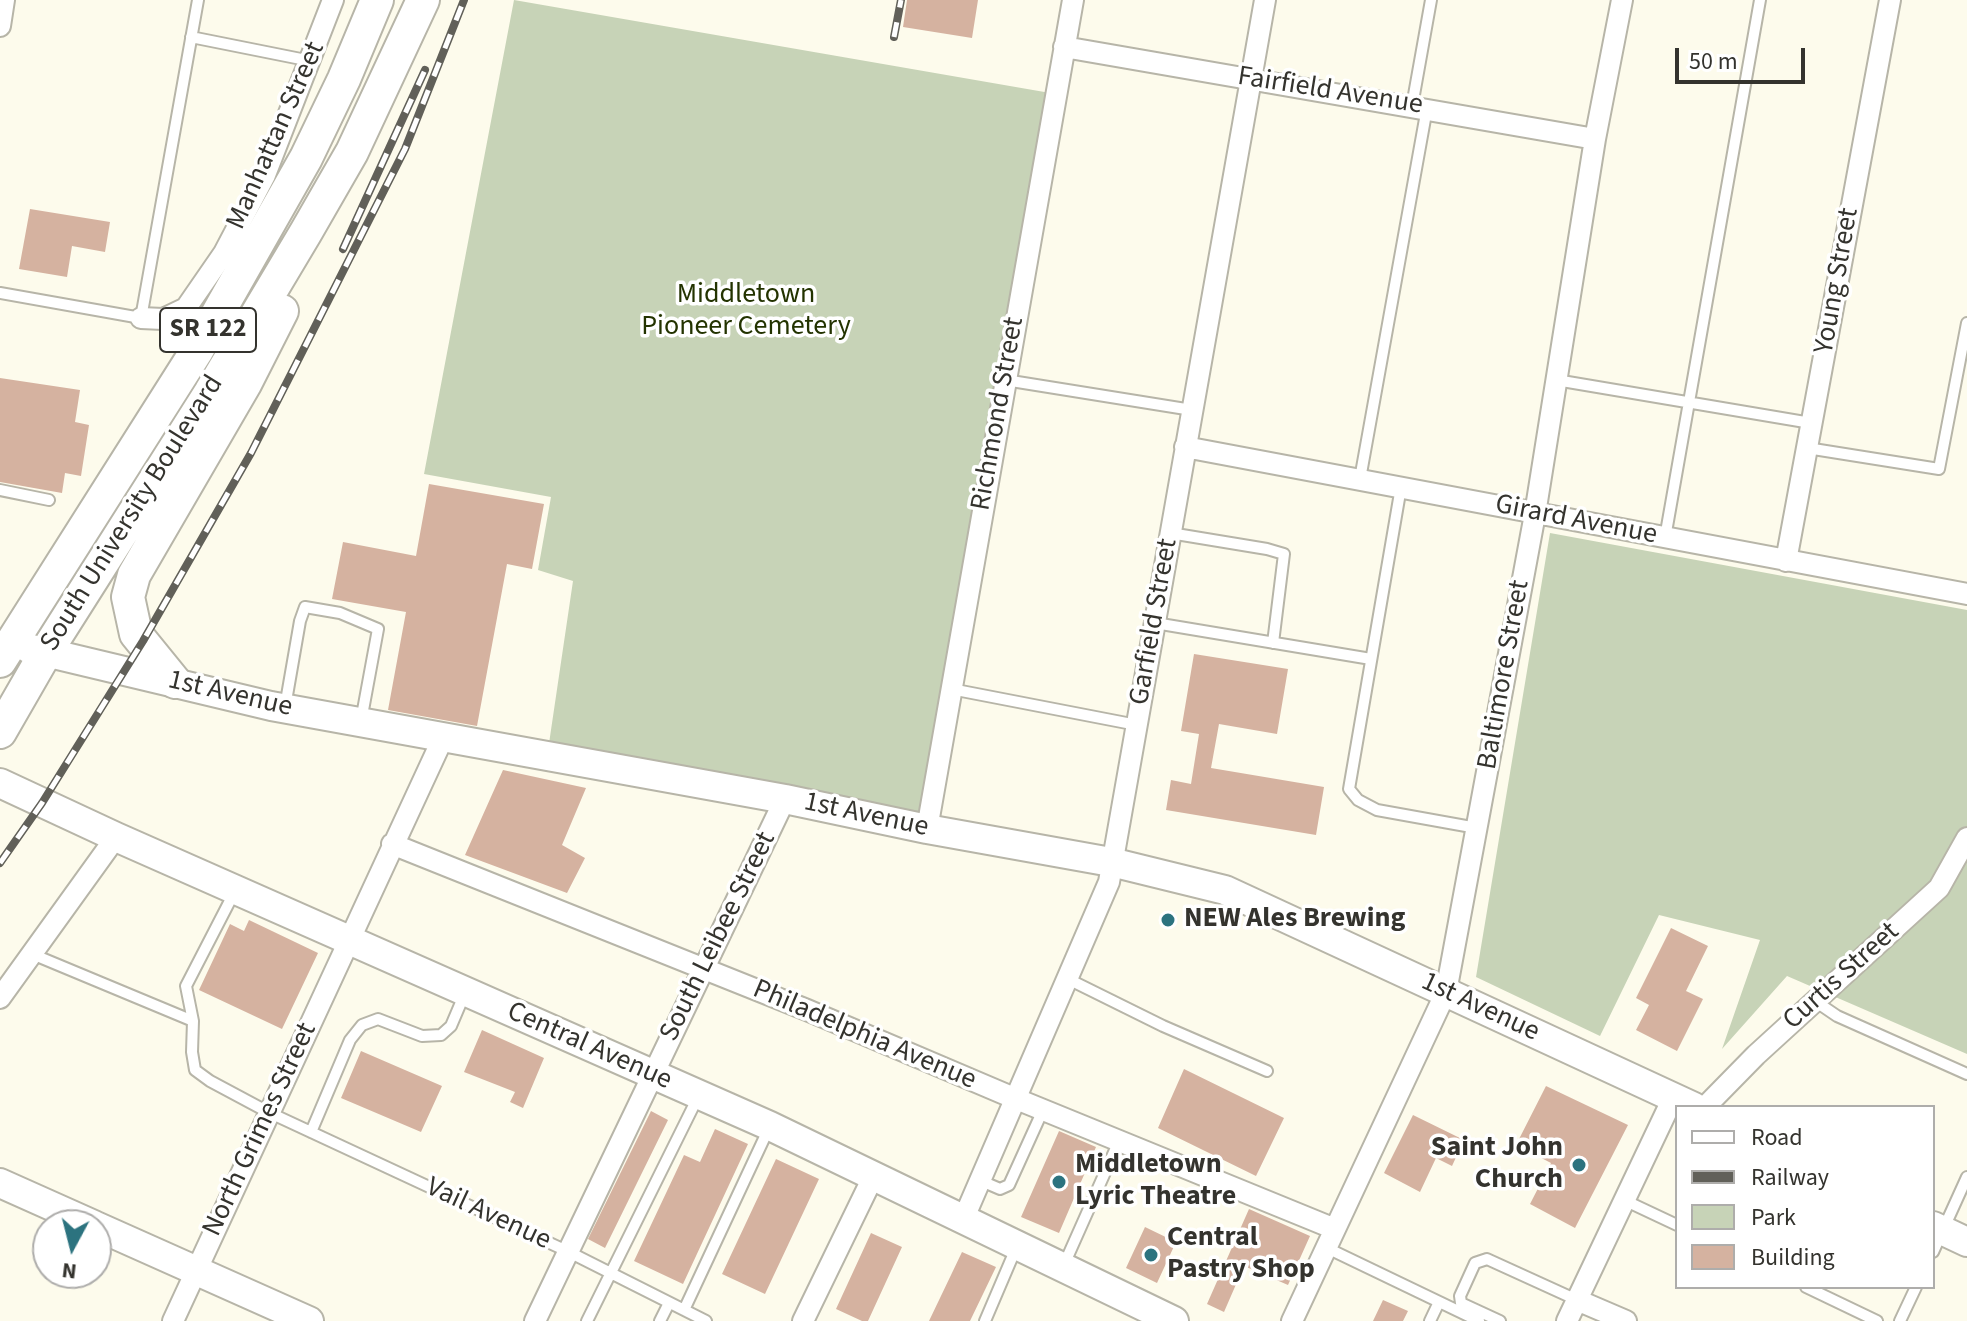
<!DOCTYPE html>
<style>
body{margin:0}
#map{position:relative;width:1967px;height:1321px;overflow:hidden;background:#fdfbec;font-family:"Source Sans 3",sans-serif}
canvas{display:block}
.legend{position:absolute;left:1675px;top:1105px;width:260px;height:184px;box-sizing:border-box;background:#fff;border:2px solid #aeadab;margin:0;padding:10px 14px;list-style:none;font-size:24px;color:#34332e}
.legend li{display:flex;align-items:center;gap:16px;height:40px}
.legend b{width:40px;border:2px solid #aeadab}
.north{position:absolute;left:32px;top:1209px;width:80px;height:80px;box-sizing:border-box;background:#fff;border:2px solid #aeadab;border-radius:50%;rotate:187deg;font-size:22px;font-weight:700;line-height:32px;text-align:center;color:#34332e}
.north::after{content:'';display:block;margin:auto;width:28px;height:36px;background:#2c737f;clip-path:polygon(50% 0,100% 100%,50% 72%,0 100%)}
.scale{position:absolute;left:1675px;top:48px;width:130px;height:36px;box-sizing:border-box;border:4px solid #34332e;border-top:0;padding-left:10px;font-size:24px;line-height:28px;white-space:nowrap;color:#34332e;-webkit-text-stroke:6px #fff;paint-order:stroke}
</style>
<div id="map">
<canvas width="1967" height="1321"></canvas>
<ul class="legend">
<li><b style="height:10px;background:#fff"></b>Road</li>
<li><b style="height:10px;background:#616059"></b>Railway</li>
<li><b style="height:22px;background:#c7d3b7"></b>Park</li>
<li><b style="height:22px;background:#d5b2a0"></b>Building</li>
</ul>
<div class="north">N</div>
<div class="scale">50 m</div>
</div>
<script>
const ctx = document.querySelector('canvas').getContext('2d');
ctx.lineJoin = 'round';
function fill(path, color) {
  ctx.fillStyle = color;
  ctx.fill(path, 'evenodd');
}
function shape(rows) {
  const path = new Path2D();
  for (const r of rows) {
    path.moveTo(r[0], r[1]);
    for (let i = 2; i < r.length; i += 2) path.lineTo(r[i], r[i + 1]);
  }
  return path;
}
function trace(path, color, width, dash) {
  ctx.strokeStyle = color;
  ctx.lineWidth = width;
  ctx.lineCap = dash ? 'butt' : 'round';
  ctx.setLineDash(dash || []);
  ctx.stroke(path);
}
function drawText(font, color, halo, rows, align = 'center') {
  ctx.font = font + ' "Source Sans 3",sans-serif';
  ctx.lineWidth = 7;
  ctx.setLineDash([]);
  ctx.textBaseline = 'middle';
  ctx.strokeStyle = halo;
  ctx.fillStyle = color;
  for (const [text, x, y, turn = 0] of rows) {
    ctx.save();
    ctx.translate(x, y);
    ctx.rotate((+turn || 0) * Math.PI / 180);
    ctx.textAlign = isNaN(turn) ? turn : align;
    if (halo) ctx.strokeText(text, 0, 0);
    ctx.fillText(text, 0, 0);
    ctx.restore();
  }
}
fill(shape([
 [514,0,1056,94,927,829,547,757,573,581,538,570,551,497,424,474],
 [1550,533,1967,610,1967,1054,1787,976,1722,1049,1760,940,1659,915,1600,1036,1476,977]
]), '#c7d3b7');
fill(shape([
 [907,0,978,0,972,38,903,27],
 [30,209,110,222,105,252,72,246,67,277,19,269],
 [0,378,80,390,75,422,89,425,81,476,65,473,62,493,0,482],
 [429,484,544,504,532,569,507,564,477,726,388,710,406,612,332,599,343,542,416,556],
 [1194,654,1288,669,1277,734,1219,724,1211,768,1324,787,1316,835,1166,810,1171,780,1191,784,1199,734,1181,731],
 [503,770,586,788,562,845,585,858,567,893,465,855],
 [249,920,318,953,282,1029,199,990,230,924,244,931],
 [1671,928,1708,946,1686,991,1703,999,1677,1051,1636,1030,1649,1005,1636,998],
 [482,1030,544,1058,523,1108,510,1102,515,1092,464,1072],
 [361,1051,442,1086,421,1132,341,1098],
 [1184,1069,1284,1118,1256,1176,1158,1128],
 [1546,1086,1628,1125,1575,1228,1530,1204,1551,1163,1516,1145],
 [651,1111,668,1120,605,1248,588,1239],
 [1413,1115,1464,1140,1452,1166,1436,1158,1420,1192,1384,1173],
 [715,1129,748,1144,683,1284,634,1261,684,1155,700,1162],
 [1059,1131,1096,1147,1059,1233,1021,1217],
 [776,1159,819,1179,765,1294,722,1274],
 [1249,1209,1310,1236,1288,1285,1244,1266,1224,1312,1207,1304],
 [1145,1227,1176,1242,1157,1283,1126,1268],
 [871,1233,902,1247,868,1321,862,1321,836,1309],
 [962,1252,996,1267,970,1321,929,1321],
 [1383,1300,1408,1311,1403,1321,1373,1321]
]), '#d5b2a0');
const lane = shape([
 [191,37,311,61],
 [1412,106,1431,0],
 [0,293,141,318,198,0],
 [1005,380,1192,410],
 [1556,380,1811,423],
 [1807,448,1939,469,1967,323],
 [1360,479,1427,108],
 [1401,487,1349,789,1358,800,1377,810,1477,828],
 [0,490,49,500],
 [1170,533,1267,549,1284,554,1273,643],
 [1665,538,1760,0],
 [1155,623,1371,659],
 [951,689,1137,725],
 [285,707,300,621,305,607,340,613,378,629,361,721],
 [235,891,186,986,193,1021,192,1052,195,1070,210,1081,268,1112,569,1252,706,1321],
 [32,954,193,1021],
 [1068,979,1163,1026,1267,1071],
 [1815,1001,1837,1016,1967,1074],
 [311,1132,350,1040,362,1025,378,1019,422,1036,441,1035,451,1026,465,993],
 [979,1180,1000,1189,1009,1185,1043,1110],
 [1626,1201,1677,1225],
 [1327,1248,1479,1321],
 [1933,1252,1967,1177],
 [1063,1267,1119,1141],
 [1806,1287,1877,1321],
 [684,1310,769,1128],
 [587,1321,698,1097],
 [660,1321,669,1303],
 [985,1321,1017,1246],
 [1430,1321,1439,1302],
 [1500,1321,1461,1303,1460,1296,1475,1263,1487,1259,1577,1300],
 [1900,1321,1916,1287]
]);
const street = shape([
 [0,26,4,0],
 [1064,47,1595,139],
 [141,318,163,319,186,308,224,253,265,175,333,0],
 [1185,447,1967,594],
 [1786,561,1890,0],
 [927,829,1073,0],
 [392,844,807,1010,1014,1098,1335,1229],
 [0,998,116,837],
 [1705,1107,1756,1055,1939,888,1967,838],
 [963,1220,1109,882,1265,0],
 [1577,1300,1626,1321],
 [173,1321,443,738],
 [535,1321,785,799],
 [803,1321,873,1177],
 [1292,1321,1446,992,1535,514,1595,139,1622,0],
 [1567,1321,1673,1098]
]);
const secondary = shape([
 [28,648,271,706,785,799,927,829,1111,862,1225,890,1694,1107],
 [0,783,116,837,770,1126,1174,1321],
 [0,1183,94,1225],
 [96,1226,309,1321],
 [1933,1226,1967,1242]
]);
const primary = shape([
 [0,661,196,352,306,158,344,79,377,0],
 [175,682,136,634,128,597,134,575,245,384,282,311],
 [0,732,46,652,210,393,306,232,352,152,423,0]
]);
trace(lane, '#b7b5a8', 14);
trace(street, '#b7b5a8', 24);
trace(secondary, '#b7b5a8', 32);
trace(primary, '#b7b5a8', 36);
trace(lane, '#fff', 10);
trace(street, '#fff', 20);
trace(secondary, '#fff', 28);
trace(primary, '#fff', 32);
const rail = shape([
 [894,37,901,0],
 [343,249,425,70],
 [0,863,42,803,143,641,251,453,405,149,464,0]
]);
trace(rail, '#616059', 8);
trace(rail, '#fff', 5, [15]);
for (const [x, y, r, color] of [
 [1168,920,8,"#2c737f"],
 [1579,1165,8,"#2c737f"],
 [1059,1182,8,"#2c737f"],
 [1151,1255,8,"#2c737f"]
]) {
  const dot = new Path2D();
  dot.arc(x, y, r, 0, 2 * Math.PI);
  ctx.fillStyle = color;
  ctx.fill(dot);
  trace(dot, '#fff', 3);
}
for (const [x, y, w] of [
 [208,330,96]
]) {
  const box = new Path2D();
  box.roundRect(x - w / 2, y - 22, w, 44, 6);
  ctx.fillStyle = '#fff';
  ctx.fill(box);
  trace(box, '#34332e', 2);
}
drawText('bold 26px', '#34332e', null, [
 ["SR 122",208,330]
]);
drawText('28px', '#34332e', '#fff', [
 ["Fairfield Avenue",1330,92,9],
 ["Manhattan Street",277,136,-66],
 ["Young Street",1838,281,-80],
 ["Richmond Street",999,414,-80],
 ["South University Boulevard",133,514,-58],
 ["Girard Avenue",1576,521,11],
 ["Garfield Street",1155,622,-80],
 ["Baltimore Street",1505,675,-80],
 ["1st Avenue",230,695,13],
 ["1st Avenue",866,816,12],
 ["South Leibee Street",719,937,-64],
 ["Curtis Street",1842,977,-42],
 ["1st Avenue",1480,1008,25],
 ["Philadelphia Avenue",864,1036,23],
 ["Central Avenue",589,1047,24],
 ["North Grimes Street",261,1130,-65],
 ["Vail Avenue",488,1215,25]
]);
drawText('28px', '#233300', '#fff', [
 ["Middletown",746,296],
 ["Pioneer Cemetery",746,328]
]);
drawText('bold 28px', '#34332e', '#fff', [
 ["NEW Ales Brewing",1184,920],
 ["Saint John",1563,1149,"right"],
 ["Church",1563,1181,"right"],
 ["Middletown",1075,1166],
 ["Lyric Theatre",1075,1198],
 ["Central",1167,1239],
 ["Pastry Shop",1167,1271]
], 'left');
</script>
